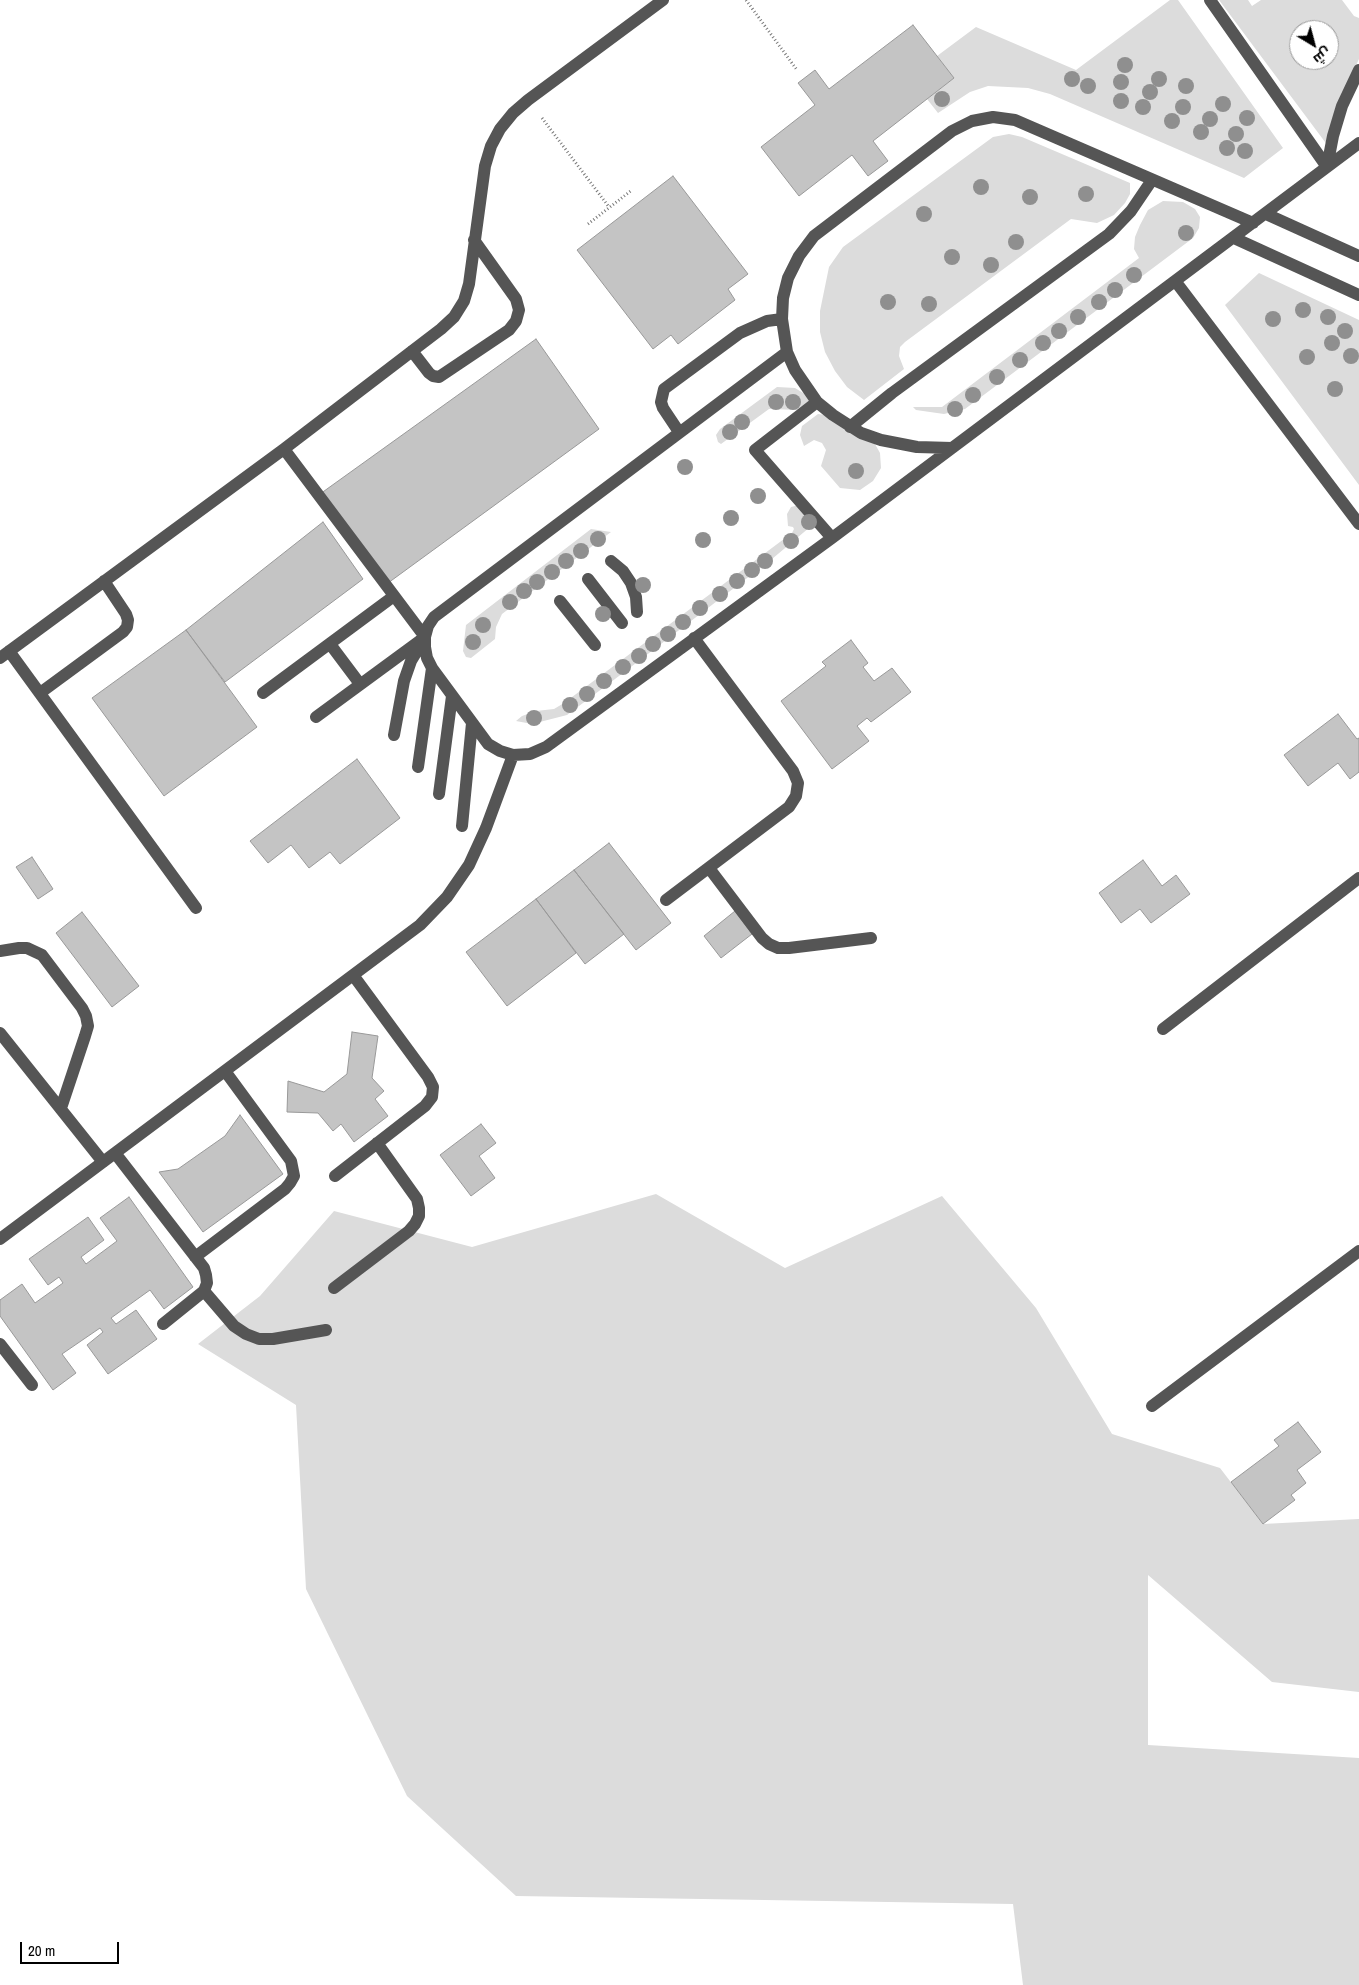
<!DOCTYPE html>
<meta charset="utf-8">
<style>
body{margin:0}
#map{position:relative;width:1359px;height:1985px;overflow:hidden;background:#fff;font-family:"Archivo Narrow",Cairo,sans-serif}
canvas{display:block}
.north{position:absolute;left:1289px;top:20px;width:50px;height:50px;box-sizing:border-box;background:#fff;border:1px solid #999;border-radius:50%;rotate:143deg;font-size:14px;font-weight:700;line-height:20px;text-align:center;color:#000}
.north::after{content:'';display:block;margin:auto;width:18px;height:22px;background:#000;clip-path:polygon(50% 0,100% 100%,50% 72%,0 100%)}
.scale{position:absolute;left:20px;top:1942px;width:99px;height:22px;box-sizing:border-box;border:2px solid #000;border-top:0;padding-left:6px;font-size:15px;line-height:18px;white-space:nowrap;color:#000;-webkit-text-stroke:4px #fff;paint-order:stroke}
</style>
<div id="map">
<canvas width="1359" height="1985"></canvas>
<div class="north">ش</div>
<div class="scale">20 m</div>
</div>
<script>
const ctx = document.querySelector('canvas').getContext('2d');
ctx.lineJoin = 'round';
function fill(path, color) {
  ctx.fillStyle = color;
  ctx.fill(path, 'evenodd');
}
function shape(rows) {
  const path = new Path2D();
  for (const r of rows) {
    path.moveTo(r[0], r[1]);
    for (let i = 2; i < r.length; i += 2) path.lineTo(r[i], r[i + 1]);
  }
  return path;
}
function trace(path, color, width, dash) {
  ctx.strokeStyle = color;
  ctx.lineWidth = width;
  ctx.lineCap = dash ? 'butt' : 'round';
  ctx.setLineDash(dash || []);
  ctx.stroke(path);
}
fill(shape([
 [1170,0,1178,0,1283,148,1244,178,1050,94,1028,88,988,86,970,92,938,113,927,99,954,78,937,56,976,27,1076,70],
 [1219,0,1248,0,1252,6,1261,0,1342,0,1354,16,1359,18,1359,59,1339,101,1328,146],
 [1299,30,1329,30,1329,60,1299,60],
 [1009,134,1022,137,1130,183,1130,194,1125,203,1114,215,1097,223,1071,219,905,342,900,347,899,356,904,369,864,400,847,387,835,371,825,352,820,332,820,311,829,267,843,247,993,137],
 [1163,201,1183,202,1195,209,1200,217,1199,228,1193,238,965,409,944,414,916,410,913,407,942,407,1139,258,1134,249,1135,237,1140,225,1148,210],
 [1259,273,1359,320,1359,485,1225,305],
 [777,387,795,388,805,394,811,401,800,410,769,409,721,444,718,442,716,435,720,429],
 [818,414,826,415,875,444,880,453,881,468,873,481,860,490,840,488,821,466,826,450,822,443,814,440,804,446,800,435,802,426],
 [799,505,816,522,772,559,623,673,567,715,532,724,516,721,522,716,536,711,554,709,564,703,792,533,794,529,793,527,788,526,787,514,791,507],
 [591,529,611,532,502,614,496,627,495,639,471,658,466,657,463,651,466,625],
 [656,1194,785,1268,942,1196,1036,1308,1112,1434,1220,1468,1263,1524,1359,1519,1359,1692,1272,1682,1148,1575,1148,1745,1359,1758,1359,1985,1023,1985,1013,1904,516,1896,407,1796,306,1589,296,1405,198,1344,260,1296,334,1211,472,1247]
]), '#dcdcdc');
const building = shape([
 [913,25,954,78,873,141,888,161,868,176,852,155,799,196,761,147,815,105,798,83,815,70,829,89,913,25],
 [673,176,748,274,728,289,735,300,678,344,671,335,653,349,577,250,673,176],
 [536,339,599,429,388,583,320,494,536,339],
 [323,522,363,579,225,682,186,630,323,522],
 [186,630,257,727,164,796,92,698,186,630],
 [851,640,868,663,863,667,874,681,892,668,911,692,871,722,867,718,857,726,869,741,832,769,781,701,826,666,822,662,851,640],
 [1338,714,1357,739,1359,738,1359,772,1350,779,1338,763,1308,786,1284,755,1338,714],
 [357,759,400,818,340,864,330,852,309,868,291,845,268,863,250,841,357,759],
 [609,843,671,923,636,950,574,870,609,843],
 [32,857,53,889,38,899,16,867,32,857],
 [1143,860,1162,886,1176,875,1190,894,1151,923,1140,909,1121,923,1099,893,1143,860],
 [574,870,624,934,585,964,536,899,574,870],
 [536,899,576,953,507,1006,466,952,536,899],
 [735,911,752,934,721,958,704,936,735,911],
 [82,912,139,986,112,1007,56,933,82,912],
 [352,1032,378,1036,372,1078,384,1091,375,1099,388,1116,354,1142,341,1124,333,1131,318,1113,287,1112,288,1081,324,1092,347,1074,352,1032],
 [240,1115,283,1174,203,1232,159,1172,178,1169,225,1136,240,1115],
 [481,1124,496,1143,479,1156,495,1178,471,1196,440,1155,481,1124],
 [129,1197,193,1287,164,1309,150,1290,111,1318,116,1324,136,1310,157,1339,108,1374,87,1345,103,1332,100,1328,62,1354,76,1373,53,1390,0,1316,0,1300,22,1284,35,1303,63,1283,59,1277,48,1285,29,1259,88,1217,104,1240,81,1257,86,1264,117,1241,100,1218,129,1197],
 [1298,1422,1321,1452,1297,1470,1306,1483,1291,1495,1295,1500,1263,1524,1231,1482,1279,1446,1274,1440,1298,1422]
]);
fill(building, '#c4c4c4');
trace(building, '#999', 1);
trace(shape([
 [746,0,797,70],
 [542,118,609,207],
 [588,224,632,190]
]), '#777', 3, [1, 2.5]);
trace(shape([
 [1210,0,1327,167],
 [1327,167,1333,136,1342,106,1359,70],
 [1266,214,1359,256],
 [1234,238,1359,295],
 [1176,282,1359,524],
 [412,351,429,373,433,376,439,377,509,330,516,321,519,310,516,299,474,240],
 [787,352,434,617,428,626,425,637,425,647,427,658,432,668,488,744,500,751,513,755,530,754,546,747,832,538,1359,143],
 [817,402,755,450,832,538],
 [850,427,892,393,1109,234,1131,211,1152,180],
 [679,432,663,408,661,402,664,389,740,333,767,321,782,319],
 [952,448,917,447,881,440,861,433,833,415,817,402,795,370,787,352,782,319,783,298,788,278,799,256,814,236,952,131,972,121,993,117,1015,120,1253,223],
 [284,449,425,637],
 [611,561,623,571,631,583,636,597,637,612],
 [588,579,622,623],
 [560,601,595,645],
 [330,644,360,684],
 [9,651,196,908],
 [0,658,284,449,441,329,454,317,464,301,469,284,485,166,491,146,500,129,513,113,528,100,663,0],
 [40,693,123,632,127,627,128,620,126,614,104,581],
 [263,693,394,596],
 [316,717,425,637],
 [394,735,404,681,411,661,423,641],
 [418,767,432,668],
 [439,794,452,696],
 [462,826,472,723],
 [709,868,762,938,769,944,778,948,789,948,871,938],
 [666,900,789,807,796,796,798,783,793,771,694,638],
 [0,951,19,948,27,948,42,955,82,1008,86,1016,88,1026,85,1036,61,1108],
 [1163,1029,1359,878],
 [0,1033,103,1162],
 [115,1153,204,1268,206,1275,207,1283,204,1291,163,1324],
 [335,1176,425,1106,432,1097,433,1087,428,1077,353,975],
 [0,1239,420,925,447,897,469,865,486,828,513,755],
 [195,1257,285,1189,290,1183,294,1176,291,1161,225,1071],
 [334,1288,409,1231,415,1224,419,1216,419,1208,417,1199,377,1143],
 [204,1291,234,1326,246,1334,259,1339,273,1339,326,1330],
 [0,1344,32,1385],
 [1152,1406,1359,1251]
]), '#555', 12);
ctx.fillStyle = '#8f8f8f';
for (const [x, y] of [
 [1125,65],
 [1072,79],
 [1159,79],
 [1121,82],
 [1088,86],
 [1186,86],
 [1150,92],
 [942,99],
 [1121,101],
 [1223,104],
 [1143,107],
 [1183,107],
 [1247,118],
 [1210,119],
 [1172,121],
 [1201,132],
 [1236,134],
 [1227,148],
 [1245,151],
 [981,187],
 [1086,194],
 [1030,197],
 [924,214],
 [1186,233],
 [1016,242],
 [952,257],
 [991,265],
 [1134,275],
 [1115,290],
 [888,302],
 [1099,302],
 [929,304],
 [1303,310],
 [1078,317],
 [1328,317],
 [1273,319],
 [1059,331],
 [1345,331],
 [1043,343],
 [1332,343],
 [1351,356],
 [1307,357],
 [1020,360],
 [997,377],
 [1335,389],
 [973,395],
 [776,402],
 [793,402],
 [955,409],
 [742,422],
 [730,432],
 [685,467],
 [856,471],
 [758,496],
 [731,518],
 [809,522],
 [598,539],
 [703,540],
 [791,541],
 [581,551],
 [566,561],
 [765,561],
 [752,570],
 [552,572],
 [737,581],
 [537,582],
 [643,585],
 [524,591],
 [720,594],
 [510,602],
 [700,608],
 [603,614],
 [683,622],
 [483,625],
 [668,634],
 [473,642],
 [653,644],
 [639,656],
 [623,667],
 [604,681],
 [587,694],
 [570,705],
 [534,718]
]) {
  ctx.beginPath();
  ctx.arc(x, y, 8, 0, 2 * Math.PI);
  ctx.fill();
}
</script>
